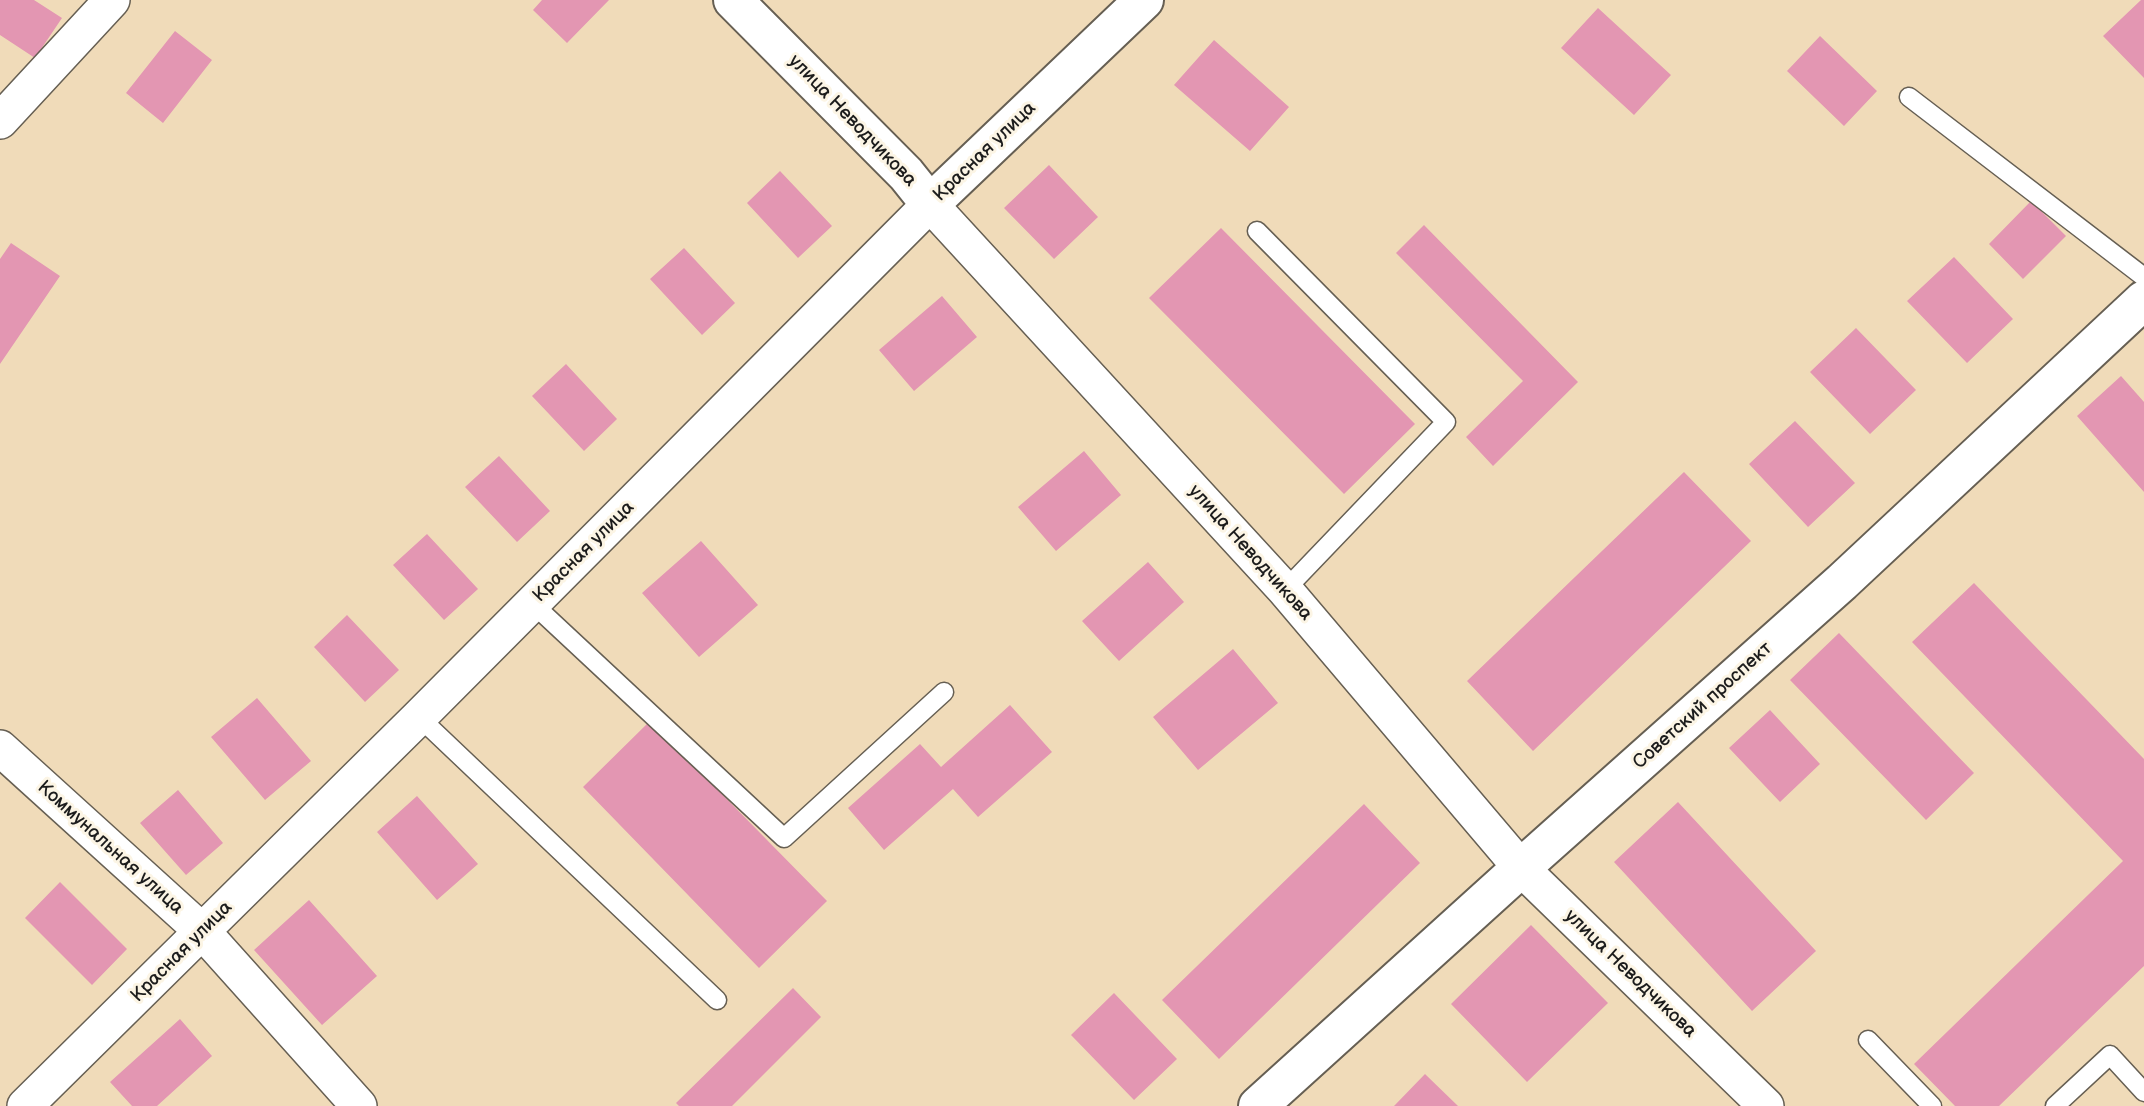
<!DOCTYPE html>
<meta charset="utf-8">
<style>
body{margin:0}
canvas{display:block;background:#f0dbb9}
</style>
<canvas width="2144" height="1106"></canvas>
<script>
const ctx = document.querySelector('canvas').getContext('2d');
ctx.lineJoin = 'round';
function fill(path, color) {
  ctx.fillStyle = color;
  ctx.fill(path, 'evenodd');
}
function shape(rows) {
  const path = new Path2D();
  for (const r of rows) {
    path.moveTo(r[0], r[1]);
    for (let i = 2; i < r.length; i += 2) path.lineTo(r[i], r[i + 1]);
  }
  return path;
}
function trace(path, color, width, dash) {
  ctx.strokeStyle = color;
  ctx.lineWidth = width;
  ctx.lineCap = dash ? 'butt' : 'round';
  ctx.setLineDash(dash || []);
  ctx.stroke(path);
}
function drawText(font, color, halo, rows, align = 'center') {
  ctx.font = font + ' "Balsamiq Sans",sans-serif';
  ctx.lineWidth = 6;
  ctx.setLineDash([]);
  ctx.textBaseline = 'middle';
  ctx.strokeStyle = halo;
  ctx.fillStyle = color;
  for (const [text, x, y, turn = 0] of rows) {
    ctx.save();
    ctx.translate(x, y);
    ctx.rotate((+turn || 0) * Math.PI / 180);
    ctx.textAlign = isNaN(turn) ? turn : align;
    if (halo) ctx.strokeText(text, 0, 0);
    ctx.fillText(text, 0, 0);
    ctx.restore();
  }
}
fill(shape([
 [0,0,34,0,62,18,35,58,0,35],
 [542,0,609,0,567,43,533,10],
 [2141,0,2144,0,2144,78,2103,36],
 [1598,8,1671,75,1634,115,1561,48],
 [175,31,212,60,163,123,126,93],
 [1820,36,1877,91,1844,126,1787,71],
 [1214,40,1289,107,1250,151,1174,85],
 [1049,165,1098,217,1054,259,1004,208],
 [780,171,832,226,798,258,747,203],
 [2031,201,2066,236,2023,279,1989,244],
 [1424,225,1578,382,1493,466,1466,437,1523,381,1396,253],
 [1221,228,1415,424,1344,494,1149,298],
 [11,243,60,276,0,364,0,259],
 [684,248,735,303,702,335,650,279],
 [1954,257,2013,319,1967,363,1907,301],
 [942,296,977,337,914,391,879,350],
 [1856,328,1916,390,1870,434,1810,372],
 [566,364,617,419,584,451,532,396],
 [2121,376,2144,402,2144,492,2077,416],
 [1795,421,1855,483,1808,527,1749,464],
 [1084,451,1121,495,1056,551,1018,507],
 [499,456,550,511,517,542,465,487],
 [1684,472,1751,541,1533,751,1467,681],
 [427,534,478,589,444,620,393,565],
 [701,541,758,605,699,657,642,593],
 [1148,562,1184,602,1119,661,1082,621],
 [1974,583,2144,759,2144,966,1999,1106,1955,1106,1914,1064,2123,861,1912,642],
 [347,615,399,670,365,702,314,647],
 [1839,633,1974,773,1926,820,1790,680],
 [1233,649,1278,703,1198,770,1153,717],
 [257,698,311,761,265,800,211,737],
 [1010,705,1052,752,978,817,953,789,884,850,848,808,920,744,941,767],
 [1770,710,1820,764,1780,802,1729,748],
 [650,721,827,901,759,968,583,787],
 [178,790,223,843,186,875,140,823],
 [417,796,478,864,437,900,377,832],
 [1678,802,1816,951,1752,1011,1614,862],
 [1364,804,1420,863,1219,1059,1162,1000],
 [60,882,127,949,92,985,25,918],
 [309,900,377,976,322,1025,254,950],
 [1531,925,1608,1003,1527,1082,1451,1004],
 [793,988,821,1017,732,1106,679,1106,676,1103],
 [1114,993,1177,1059,1134,1100,1071,1035],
 [180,1019,212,1056,157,1106,132,1106,110,1082],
 [1425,1074,1458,1106,1394,1106]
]), '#e396b2');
const lane = shape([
 [1909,97,2144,277],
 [1257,231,1446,422,1285,590],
 [533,604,784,838,944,692],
 [419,717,717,1000],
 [1868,1040,1932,1106],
 [2055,1106,2110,1055,2144,1092]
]);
const street = shape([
 [0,121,112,0],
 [0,748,203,932,359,1106],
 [25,1106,419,717,930,204,1285,590,1521,868,1766,1106]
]);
const secondary = shape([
 [733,0,906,174,930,204,1144,0],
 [1258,1106,1521,868,1842,582,2144,300]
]);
trace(lane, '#665f53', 21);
trace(street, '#665f53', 38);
trace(secondary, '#665f53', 42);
trace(lane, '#fff', 18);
trace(street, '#fff', 35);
trace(secondary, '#fff', 38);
drawText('19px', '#1c1c1c', '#fcf5e5', [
 ["улица Неводчикова",852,121,46],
 ["Красная улица",985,152,-44],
 ["Красная улица",584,552,-45],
 ["улица Неводчикова",1250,553,48],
 ["Советский проспект",1703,706,-42],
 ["Коммунальная улица",110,848,42],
 ["Красная улица",182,952,-45],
 ["улица Неводчикова",1630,974,44]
]);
</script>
